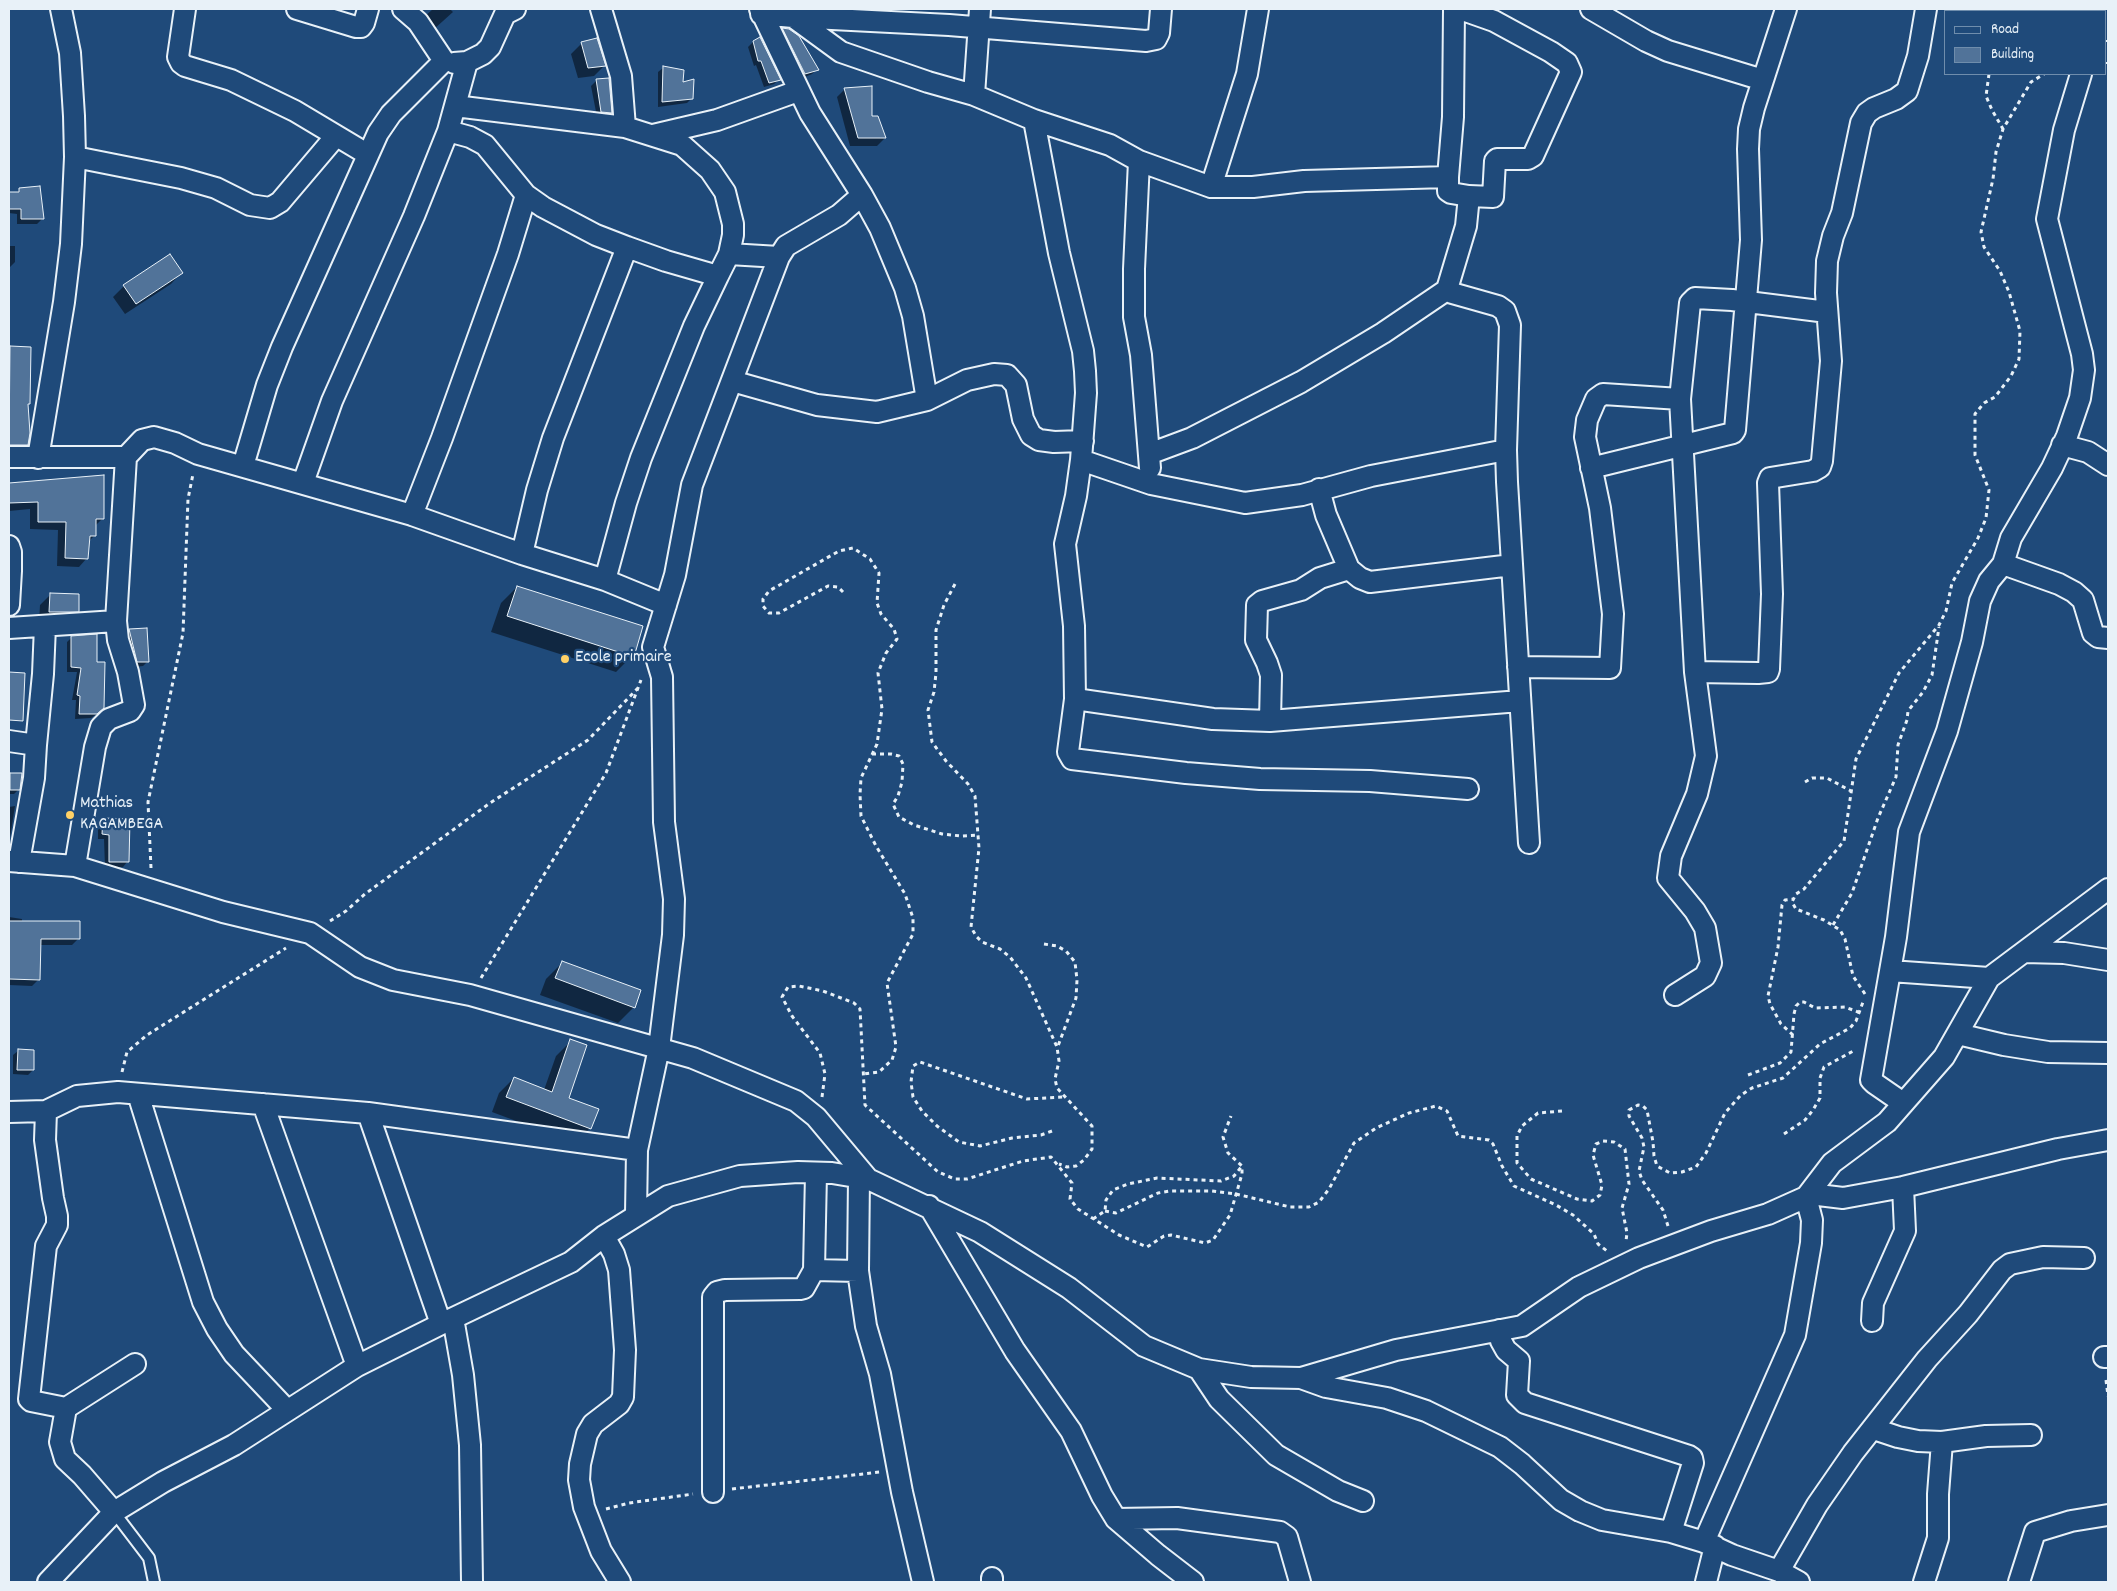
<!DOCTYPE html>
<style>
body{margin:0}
#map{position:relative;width:2117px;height:1591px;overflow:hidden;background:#1f4a7a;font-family:Dekko,sans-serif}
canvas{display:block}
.frame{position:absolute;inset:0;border:10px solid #e8f1f8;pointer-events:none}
.legend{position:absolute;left:1944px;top:10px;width:162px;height:65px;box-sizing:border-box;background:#1f4a7a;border:1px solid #6f8dac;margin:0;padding:6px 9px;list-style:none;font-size:15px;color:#e8f1f8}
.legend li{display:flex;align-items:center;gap:10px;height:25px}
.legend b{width:25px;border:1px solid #6f8dac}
</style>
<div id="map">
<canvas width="2117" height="1591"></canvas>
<div class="frame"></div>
<ul class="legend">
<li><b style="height:6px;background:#1f4a7a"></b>Road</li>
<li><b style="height:14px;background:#517399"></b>Building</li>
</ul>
</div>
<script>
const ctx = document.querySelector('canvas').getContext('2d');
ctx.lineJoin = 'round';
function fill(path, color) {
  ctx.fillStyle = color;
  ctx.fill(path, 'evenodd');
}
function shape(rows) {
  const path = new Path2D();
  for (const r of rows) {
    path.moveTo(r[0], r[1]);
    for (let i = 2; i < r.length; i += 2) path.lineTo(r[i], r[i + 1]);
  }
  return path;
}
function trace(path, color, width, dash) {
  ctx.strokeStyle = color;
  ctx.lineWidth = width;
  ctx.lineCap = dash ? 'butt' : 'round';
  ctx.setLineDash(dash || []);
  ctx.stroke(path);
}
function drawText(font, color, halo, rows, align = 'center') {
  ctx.font = font + ' Dekko,sans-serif';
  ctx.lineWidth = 4.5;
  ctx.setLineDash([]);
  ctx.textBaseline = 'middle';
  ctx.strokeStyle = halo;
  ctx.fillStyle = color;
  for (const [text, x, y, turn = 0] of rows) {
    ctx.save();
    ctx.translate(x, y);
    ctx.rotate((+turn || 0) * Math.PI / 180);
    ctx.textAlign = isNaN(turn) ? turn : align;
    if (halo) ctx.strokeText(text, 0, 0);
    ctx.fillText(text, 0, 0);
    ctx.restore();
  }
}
fill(shape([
 [433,9,450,9,453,12,433,30,423,18],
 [783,29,817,69,812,74,800,79,778,34],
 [753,42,779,79,774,84,764,87,756,65,754,66,748,47],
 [582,43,604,66,594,76,578,78,571,54],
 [663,68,682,83,692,98,687,103,658,107,658,72],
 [608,79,611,113,606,118,597,117,591,86,596,81],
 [845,89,871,118,877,117,885,138,877,146,850,146,837,97],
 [19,190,42,219,37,224,17,224,17,214,9,213,9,193,16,194],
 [9,246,15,246,15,262,10,267],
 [170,256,181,273,171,284,125,314,113,297,124,286],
 [14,348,29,403,27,405,27,445,20,452,9,452,9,353],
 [103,477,102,519,94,527,95,535,88,542,87,558,79,567,57,566,58,530,30,529,30,509,9,511,9,484],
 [517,587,632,656,616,672,491,632,501,603],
 [51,594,77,611,67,622,39,622,40,605],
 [129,630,148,661,143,666,133,667,124,635],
 [72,637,98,713,91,718,75,719,76,700,72,700,77,672,67,672,67,642],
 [11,774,19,789,14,794,9,794,9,777],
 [15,806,9,844,9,807],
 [103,819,127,862,123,867,105,867,104,839,98,839,98,824],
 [9,917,22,919,22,922,79,938,72,945,40,945,39,979,32,986,9,985],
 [562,963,634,1007,618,1023,540,995,546,979],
 [571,1041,567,1099,590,1128,575,1143,492,1112,499,1093,514,1078,544,1090,556,1056],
 [18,1051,33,1070,28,1075,13,1074,13,1055]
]), '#0007');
const building = shape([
 [782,28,789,29,799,36,819,70,805,74,782,28],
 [760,37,781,80,769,83,761,61,758,61,753,41,760,37],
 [597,38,606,66,588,68,581,42,597,38],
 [663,66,684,70,683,82,694,79,693,99,662,102,663,66],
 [609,78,612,113,601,112,596,79,609,78],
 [872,86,872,116,878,116,886,138,858,138,844,88,872,86],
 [40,186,44,219,21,219,21,209,9,209,9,192,19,192,19,188,40,186],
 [170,254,183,273,136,304,123,285,170,254],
 [10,346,31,347,30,404,28,404,30,433,28,445,9,445,10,346],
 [104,475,104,519,96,519,96,536,90,536,88,559,65,558,66,522,38,522,38,502,9,503,9,483,104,475],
 [517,586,643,626,634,657,507,616,517,586],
 [50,593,79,594,79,612,49,612,50,593],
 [147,628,149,662,137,662,129,629,147,628],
 [97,634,97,662,105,662,104,708,97,714,79,714,80,696,77,695,81,668,71,667,71,636,97,634],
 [9,672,25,673,23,721,9,720,9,672],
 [10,773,22,773,20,790,10,790,10,773],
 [103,818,130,819,129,862,109,862,109,835,102,834,103,818],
 [9,921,80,921,80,939,41,939,40,980,9,979,9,921],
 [562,961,641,990,635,1008,555,978,562,961],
 [570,1039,587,1045,569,1098,599,1109,591,1129,506,1097,514,1077,552,1092,570,1039],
 [18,1049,34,1050,34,1070,17,1070,18,1049]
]);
fill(building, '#517399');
trace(building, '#e8f1f8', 1);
const lane = shape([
 [114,1512,149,1558,154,1582]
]);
const street = shape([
 [185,9,178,57,181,63,185,66,231,80,295,111,367,154],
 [297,9,356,27,361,27,364,23,368,9],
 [601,9,621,76,625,127],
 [1454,9,1453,117,1448,177,1448,191,1451,193,1469,196,1466,226,1448,286,1449,291,1452,293,1498,306,1505,311,1510,325,1506,450,1507,482,1529,843],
 [1460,9,1494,21,1551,52,1567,63,1571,72,1533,156,1528,159,1497,159,1495,161,1493,197,1469,196],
 [1591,9,1646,41,1668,51,1763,80],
 [2088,9,2088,11],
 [761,14,793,17,841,52,928,82,974,95,1034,120,1110,145,1139,161,1211,187,1253,187,1304,181,1448,177],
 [793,17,949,25,1146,41,1156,39,1159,33,1161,9],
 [2106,52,2108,52],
 [454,63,467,62,483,54,490,47,505,14,515,9],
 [974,95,980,9],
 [455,106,625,127,682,145,710,170,725,192,733,224,733,235,729,254],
 [1034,120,1059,253,1083,351,1085,371,1086,393,1081,460,1076,496,1065,544,1074,626,1075,699,1213,719,1270,721,1520,701],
 [448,131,470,137,485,145,526,195,543,207,596,235,627,247,666,261,718,276,729,254,779,257],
 [653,135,717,120,798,91],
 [75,157,181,178,216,188,250,205,270,208,280,202,336,136],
 [1139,161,1134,269,1134,317,1141,355,1150,468],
 [1211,187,1247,74,1258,9],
 [862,195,880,228,905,288,913,316,927,400],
 [732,381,817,405,877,412,927,400,967,380,994,374,1007,375,1016,385,1023,419,1031,435,1039,440,1054,442,1083,441],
 [2062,445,2088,452,2108,465],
 [1149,454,1192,438,1301,382,1383,333,1448,289],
 [9,457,126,457,142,440,154,437,175,443,198,454,412,515,522,554,605,580,666,605],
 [38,458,64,302,71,244,75,157,74,116,70,53,61,9],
 [1081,460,1151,484,1245,503,1302,495,1371,476,1506,450],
 [243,466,267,385,282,347,378,133,391,114,444,61,418,22,403,9],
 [1591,468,1733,433,1735,430,1751,240,1748,149,1749,129,1754,108,1786,9],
 [303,483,332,401,414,216,448,131,467,62],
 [1319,489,1326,515,1349,569,1360,578,1370,582,1512,565],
 [412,515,442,438,508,254,526,195],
 [9,546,11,552,11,571,9,605],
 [522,554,537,490,553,438,627,247],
 [2003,564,2059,584,2074,592,2083,600,2093,633,2098,637,2108,638],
 [605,580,626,503,641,458,694,326,718,276],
 [9,628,116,621,126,457],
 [1518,667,1610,668,1613,614,1600,508,1585,437,1587,420,1596,399,1603,394,1680,399],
 [1695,672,1758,673,1768,672,1769,669,1772,594,1768,483,1770,478,1813,471,1820,467,1822,461,1831,361,1826,293,1827,261,1833,236,1842,213,1861,123,1867,113,1874,108,1896,99,1907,91,1918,56,1926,9],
 [1075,699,1068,752,1072,759,1186,773,1260,779,1370,781,1468,789],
 [1270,721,1271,675,1267,663,1256,640,1257,605,1262,601,1301,590,1320,578,1349,569],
 [9,741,36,745,34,778,19,862],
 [36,745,43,674,45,626],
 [9,861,75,866,223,912,310,933,360,967,393,980,470,995,693,1058,796,1101,816,1117,868,1179],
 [75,866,95,747,101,727,109,719,130,711,134,705,128,672,118,640,116,621],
 [2024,952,2064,953,2108,960],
 [1890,971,1989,978],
 [1675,995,1705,976,1711,963,1705,928,1695,911,1668,878,1671,856,1697,794,1706,756,1695,672,1680,399,1690,303,1695,298,1732,300,1827,312],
 [1958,1034,2004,1045,2048,1052,2108,1053],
 [138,1094,203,1302,217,1329,234,1354,287,1410],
 [1903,1103,1874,1083,1871,1080,1896,937,1909,832,1947,731,1972,642,1980,601,1989,581,2003,564,2011,538,2052,468,2067,436,2080,398,2084,370,2082,354,2047,219,2064,130,2081,74],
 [263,1104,357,1366],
 [46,1111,45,1140,53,1198,57,1216,57,1225,46,1246,29,1399,31,1401,66,1408],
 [9,1112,46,1111,77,1096,118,1092,368,1113,637,1150],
 [368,1113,441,1324],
 [859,1177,858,1271,866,1326,880,1374,902,1492,923,1582],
 [1810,1194,1843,1198,1903,1187,2058,1149,2108,1140],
 [929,1206,1015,1351,1071,1431,1102,1496,1116,1519,1158,1555,1193,1582],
 [636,1214,637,1150,659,1048,673,935,674,899,664,822,662,677,653,647,675,575,692,485,779,257,786,246,839,215,862,195,810,113,760,9],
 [604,1236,614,1254,619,1270,625,1350,623,1397,619,1404,593,1424,587,1434,580,1464,579,1480,584,1507,601,1551,620,1582],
 [814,1270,858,1271],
 [453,1318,463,1375,470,1445,472,1582],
 [1872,1321,1873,1303,1905,1231,1903,1187],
 [1499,1330,1501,1341,1506,1350,1519,1361,1517,1395,1525,1403,1689,1456,1692,1458,1693,1463,1671,1532],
 [2104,1357,2108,1357],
 [1199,1369,1219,1399,1276,1455,1338,1491,1363,1501],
 [1301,1378,1326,1387,1387,1398,1426,1411,1500,1447,1522,1464,1561,1500,1580,1511,1602,1520,1671,1532,1704,1542,1732,1555,1779,1571,1799,1582],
 [1874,1429,1898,1437,1918,1441,1942,1442,1938,1494,1938,1538,1924,1582],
 [1942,1442,1986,1436,2031,1435],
 [713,1492,713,1297,717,1292,725,1290,800,1289,804,1288,814,1270,816,1173],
 [114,1512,82,1475,65,1459,60,1442,66,1408,135,1364],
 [1116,1519,1177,1518,1280,1532,1287,1537,1300,1582],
 [1704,1542,1795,1335,1811,1243,1812,1220,1806,1197],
 [1779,1571,1817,1505,1853,1453,1927,1359,1968,1314,2002,1270,2010,1264,2043,1257,2084,1258],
 [992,1578,992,1582],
 [48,1582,114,1512,163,1482,234,1445,357,1366,441,1324,571,1262,604,1236,668,1196,740,1176,798,1172,832,1173,868,1179,980,1232,1069,1288,1144,1346,1199,1369,1251,1377,1301,1378,1396,1350,1522,1326,1579,1287,1639,1258,1711,1231,1768,1214,1806,1197,1832,1163,1887,1122,1944,1057,1989,978,2108,889],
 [1706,1582,1715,1546],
 [2019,1582,2035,1532,2071,1521,2108,1515]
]);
trace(lane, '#e8f1f8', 14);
trace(street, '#e8f1f8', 24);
trace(shape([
 [2015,11,2016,9],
 [1989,74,1986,96,1992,110,2003,129],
 [955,584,944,605,936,630,936,673,934,692,928,710,932,742,946,761,968,784,975,796,979,848,971,927,976,936,982,942,1000,949,1010,957,1026,978,1057,1047,1059,1061,1055,1079,1057,1088,1092,1126,1092,1149,1084,1160,1076,1166,1067,1167,1059,1164],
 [843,592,838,587,828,586,779,613,769,613,763,606,763,599,769,591,839,551,853,548,870,559,879,573,877,603,881,614,894,629,897,639,886,653,878,673,882,709,877,744,861,778,860,794,861,816,876,846,905,894,913,918,913,934,887,983,896,1047,892,1060,879,1072,864,1074],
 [872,754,891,754,899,756,903,764,902,782,898,796,893,804,899,817,914,825,942,834,961,836,979,835],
 [1805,782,1812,778,1827,778,1851,791],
 [151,868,148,802,183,633,188,499,193,474],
 [330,921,346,911,365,894,490,803,588,740,638,688],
 [1833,925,1852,893,1878,818,1896,777,1898,745,1907,720,1908,711,1923,692,1932,675,1939,627],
 [1044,944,1057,946,1066,951,1075,962,1077,980,1076,998,1058,1046],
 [481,978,606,773,641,680],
 [1865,994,1853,976,1845,939,1840,930,1824,920,1796,909,1792,902,1796,894,1804,889,1844,841,1856,759,1899,673,1939,625,1946,611,1952,583,1978,538,1986,518,1989,490,1975,455,1975,414,1984,403,1995,397,2011,376,2019,359,2020,331,2009,292,2000,271,1984,247,1981,232,1993,179,1996,152,2003,129,2031,82,2044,74],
 [1793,1035,1781,1024,1770,1004,1768,996,1778,947,1782,905,1785,900,1794,899],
 [122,1072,127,1052,147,1035,286,948],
 [1748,1075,1780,1063,1791,1052,1794,1014,1796,1006,1800,1002,1804,1002,1815,1008,1845,1007,1858,1012],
 [822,1097,825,1074,820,1053,792,1016,782,997,788,987,799,986,823,991,854,1003,860,1009,865,1105,938,1172,955,1179,967,1179,1023,1161,1051,1157,1072,1183,1070,1199,1078,1209,1119,1235,1147,1247,1164,1236,1171,1235,1205,1243,1213,1240,1230,1215,1242,1174,1242,1166,1228,1153,1223,1137,1231,1116],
 [1562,1111,1538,1113,1522,1126,1517,1136,1517,1163,1531,1179,1577,1199,1592,1201,1600,1195,1602,1185,1593,1155,1596,1144,1603,1141,1614,1142,1625,1149,1629,1184,1622,1208,1627,1233,1626,1241],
 [1052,1131,1041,1135,1012,1138,980,1146,959,1142,937,1126,922,1111,913,1097,911,1082,913,1066,920,1062,1027,1099,1063,1097],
 [1784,1134,1805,1120,1813,1110,1820,1098,1820,1078,1824,1067,1855,1050],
 [1105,1211,1116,1213,1158,1193,1170,1191,1212,1191,1236,1194,1290,1207,1309,1207,1319,1202,1329,1189,1354,1143,1376,1128,1409,1113,1436,1106,1447,1111,1458,1136,1489,1140,1493,1144,1502,1166,1514,1186,1556,1205,1573,1215,1594,1234,1598,1244,1607,1251],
 [1093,1219,1105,1211,1106,1200,1113,1190,1128,1184,1157,1178,1221,1181,1234,1176,1242,1166],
 [1668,1226,1663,1210,1642,1180,1639,1171,1644,1147,1642,1138,1629,1116,1629,1110,1638,1105,1643,1106,1647,1110,1653,1142,1654,1156,1657,1166,1670,1173,1682,1172,1696,1167,1706,1153,1725,1113,1741,1095,1752,1088,1783,1078,1820,1044,1850,1028,1856,1021,1863,1002],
 [2106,1380,2108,1396],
 [732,1489,880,1472],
 [606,1509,629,1503,693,1494]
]), '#e8f1f8', 3, [4, 4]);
trace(lane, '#1f4a7a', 10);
trace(street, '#1f4a7a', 20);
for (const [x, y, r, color] of [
 [565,659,5,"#ffd166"],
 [70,815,5,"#ffd166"]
]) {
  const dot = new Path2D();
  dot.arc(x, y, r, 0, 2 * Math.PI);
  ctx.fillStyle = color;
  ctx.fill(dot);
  trace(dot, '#1f4a7a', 2);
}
drawText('18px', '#e8f1f8', '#1f4a7a', [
 ["Ecole primaire",575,659],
 ["Mathias",80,805],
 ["KAGAMBEGA",80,826]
], 'left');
</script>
